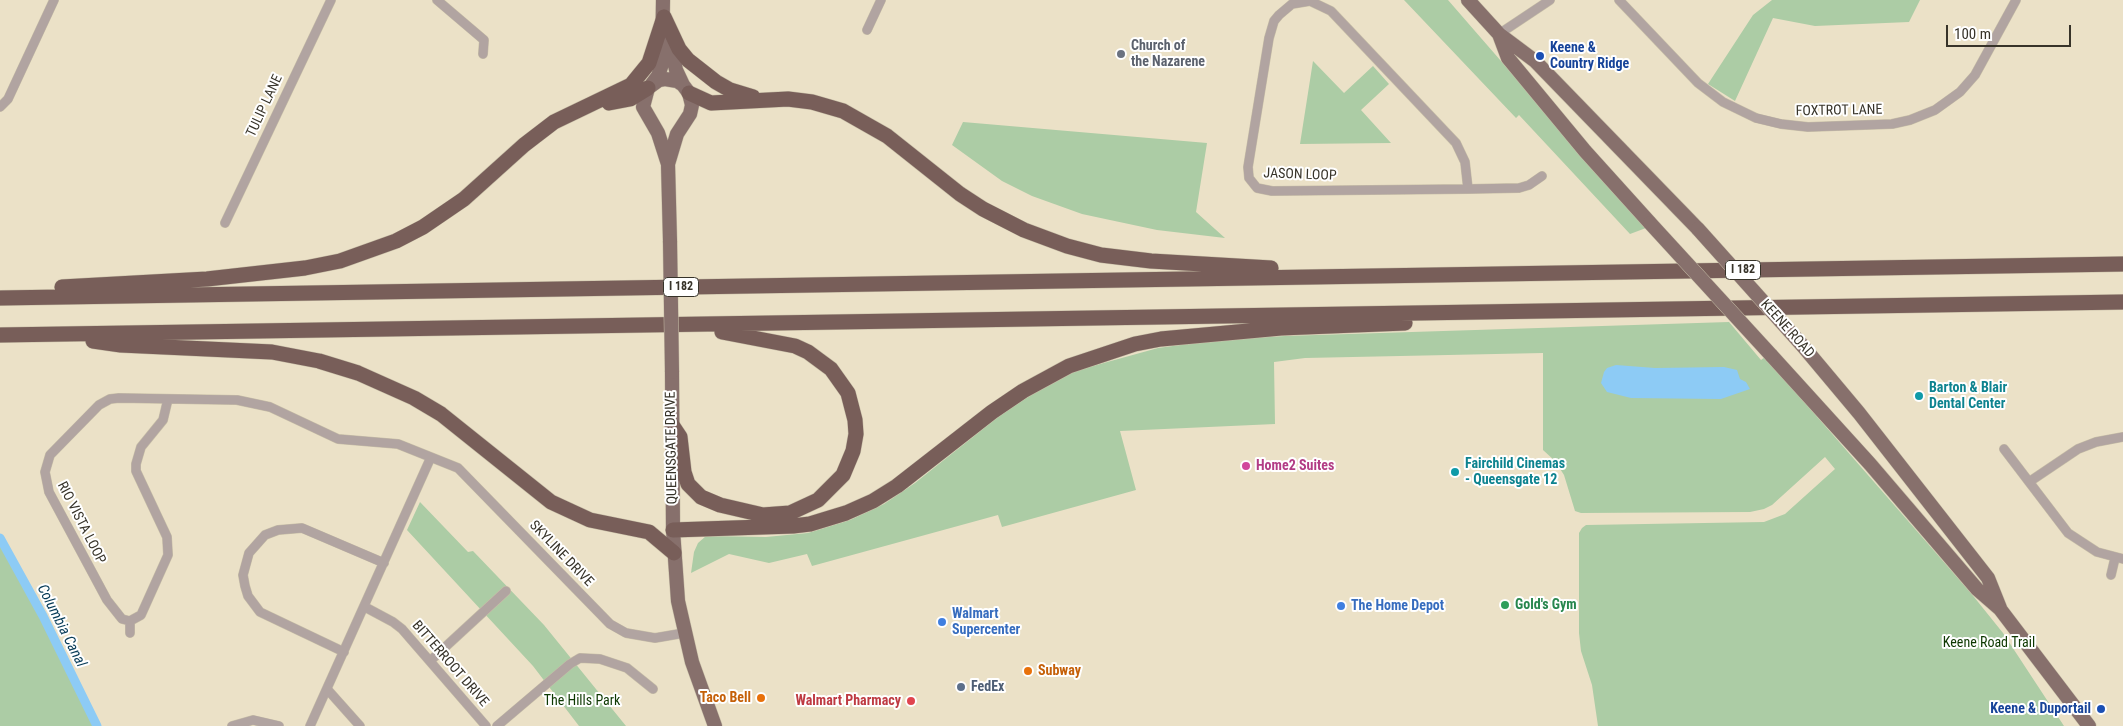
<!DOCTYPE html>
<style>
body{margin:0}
#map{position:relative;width:2123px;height:726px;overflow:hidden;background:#ebe1c7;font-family:"Roboto Condensed",sans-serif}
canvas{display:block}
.scale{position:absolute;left:1946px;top:25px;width:125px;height:22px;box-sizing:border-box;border:2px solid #373329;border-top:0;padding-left:6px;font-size:15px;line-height:18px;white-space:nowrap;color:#373329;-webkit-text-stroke:4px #fff;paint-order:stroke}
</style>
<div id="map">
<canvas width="2123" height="726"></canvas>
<div class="scale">100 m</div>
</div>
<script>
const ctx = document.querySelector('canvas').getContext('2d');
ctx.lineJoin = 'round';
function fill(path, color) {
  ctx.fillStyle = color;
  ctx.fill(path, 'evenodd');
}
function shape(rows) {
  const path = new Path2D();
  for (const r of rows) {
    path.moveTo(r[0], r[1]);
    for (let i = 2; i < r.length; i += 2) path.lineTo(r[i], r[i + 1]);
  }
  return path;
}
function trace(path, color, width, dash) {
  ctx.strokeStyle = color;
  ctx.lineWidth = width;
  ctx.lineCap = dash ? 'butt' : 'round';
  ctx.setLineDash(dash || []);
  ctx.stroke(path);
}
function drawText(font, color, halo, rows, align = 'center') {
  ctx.font = font + ' "Roboto Condensed",sans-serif';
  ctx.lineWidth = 4;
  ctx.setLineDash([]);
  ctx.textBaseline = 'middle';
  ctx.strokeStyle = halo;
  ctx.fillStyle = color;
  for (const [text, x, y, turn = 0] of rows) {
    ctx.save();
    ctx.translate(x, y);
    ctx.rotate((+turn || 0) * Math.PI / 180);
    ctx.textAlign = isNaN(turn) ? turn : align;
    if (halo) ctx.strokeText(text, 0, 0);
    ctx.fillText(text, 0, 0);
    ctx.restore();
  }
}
fill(shape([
 [1404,0,1448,0,1646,228,1630,234,1519,115,1516,118],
 [1772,0,1920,0,1909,22,1815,26,1773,18,1735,101,1708,84,1753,15],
 [1313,61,1344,93,1373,66,1389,84,1361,110,1391,143,1300,144],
 [963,122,1207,143,1196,212,1225,238,1157,230,1110,220,1082,214,1032,196,1002,181,952,145],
 [1729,322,1761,360,1765,357,1970,592,2003,633,2064,726,1598,726,1592,685,1581,651,1579,633,1579,533,1582,528,1586,525,1764,522,1785,514,1835,469,1825,457,1772,505,1764,509,1750,512,1581,513,1575,511,1564,475,1555,461,1543,450,1543,353,1305,358,1274,362,1275,424,1120,431,1136,490,1002,527,998,515,812,566,807,554,769,563,729,554,691,573,694,552,698,543,706,536,766,537,808,533,850,520,884,504,915,483,998,417,1035,392,1071,372,1158,348,1217,340,1285,336],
 [420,502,468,552,473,551,544,625,626,726,579,726,533,666,407,530],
 [0,538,43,616,97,726,0,726]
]), '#accca5');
fill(shape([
 [1616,365,1655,368,1724,367,1737,370,1740,379,1746,382,1750,389,1721,399,1631,398,1607,392,1601,383,1604,372,1607,368]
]), '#8dcbf5');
trace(shape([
 [0,538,43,616,97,726]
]), '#8dcbf5', 9);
const minor = shape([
 [437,0,484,40,483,54],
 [1619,0,1698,83,1723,102,1756,118,1781,124,1808,127,1892,124,1910,120,1935,110,1960,92,1975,75,2016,0],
 [867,30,881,0],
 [1499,34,1550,0],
 [0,107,8,99,54,0],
 [1468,189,1465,162,1456,143,1331,11,1310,1,1292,4,1279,15,1274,21,1269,38,1248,167,1249,178,1257,188,1272,191,1468,189,1519,188,1529,185,1542,176],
 [225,223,331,0],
 [168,399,163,420,141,447,136,464,136,471,167,537,168,555,141,615,130,621,122,619,107,600,49,492,45,472,50,455,99,405,110,399,119,398,237,400,270,407,338,439,398,444,458,468,610,624,626,633,655,638,684,633],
 [2004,449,2068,533,2097,552,2123,559],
 [2029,482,2078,449,2096,442,2123,437],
 [2111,575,2115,558],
 [365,607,393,622,402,629,486,726],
 [130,621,130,633],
 [344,652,260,612,248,596,245,586,243,575,249,553,265,535,278,530,302,528,384,563],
 [430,661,506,591],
 [327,689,360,726],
 [232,726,253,720,279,726],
 [310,726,431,457],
 [497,726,570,664,580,658,600,659,627,668,653,689]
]);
const primary = shape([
 [1468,0,1499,34,1535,61,1698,229],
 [1499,34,1508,58,1585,151,1650,223],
 [669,37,676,70,683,85],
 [652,84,658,76,662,64,663,0],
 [668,164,658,133,643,107,648,88,659,80,665,79,677,81,683,85,689,93,692,105,690,114,677,134,668,164,670,241],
 [1802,345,1859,413,1988,578,2000,608],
 [1771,355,1870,464,1977,589,2000,609,2089,726],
 [672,372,673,530,678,601,692,662,715,726]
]);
const motorway = shape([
 [664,17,679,49,688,60,716,82,730,90,753,97],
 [689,93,711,103,788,99,812,102,843,111,887,136,960,194,983,209,1024,230,1067,246,1101,255,1151,261,1271,268],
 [609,103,630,99,648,88],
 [62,287,207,279,305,268,340,261,396,241,423,227,464,199,524,145,554,122,631,85,649,63,664,17],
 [0,298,2123,264],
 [0,335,2123,302],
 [93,341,121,345,272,352,319,361,358,373,414,398,441,414,551,502,590,520,649,532,674,553],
 [672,425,680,437,684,472,688,484,701,497,720,505,763,515,790,513,818,500,843,475,853,451,856,434,855,420,848,393,831,369,808,352,795,346,722,332],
 [673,530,793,526,810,524,846,513,873,501,897,486,992,412,1023,391,1069,366,1135,344,1161,339,1281,328,1405,323]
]);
trace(minor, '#c7bea7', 10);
trace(primary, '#c7bea7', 15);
trace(motorway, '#c7bea7', 16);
trace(minor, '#b1a4a1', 9);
trace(primary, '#87706c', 14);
trace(motorway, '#785e59', 15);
const primaryBridge = shape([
 [1650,223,1771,355],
 [1698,229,1802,345],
 [670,241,672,372]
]);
trace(primaryBridge, '#c7bea7', 15, []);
trace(primaryBridge, '#87706c', 14);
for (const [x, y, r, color] of [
 [1121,54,5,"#6b7280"],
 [1540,56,5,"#1a4fb4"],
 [1919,396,5,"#0f9aa8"],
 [1246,466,5,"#d1479c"],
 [1455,472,5,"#0f9aa8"],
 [1505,605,5,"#2e9e5b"],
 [1341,606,5,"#3f7fe0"],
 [942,622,5,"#3f7fe0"],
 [1028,671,5,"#e8710a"],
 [961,687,5,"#5c6f8a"],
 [761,698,5,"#e8710a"],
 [911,701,5,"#e0444e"],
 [2101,709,5,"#1a4fb4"]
]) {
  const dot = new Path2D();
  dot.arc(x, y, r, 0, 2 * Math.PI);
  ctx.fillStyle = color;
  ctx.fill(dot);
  trace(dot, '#fff', 2);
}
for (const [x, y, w] of [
 [1743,270,35],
 [681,287,35]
]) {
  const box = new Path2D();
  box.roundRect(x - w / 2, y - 9.5, w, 19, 4);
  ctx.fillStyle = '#fff';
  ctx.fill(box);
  trace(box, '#373329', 1);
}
drawText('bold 12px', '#373329', null, [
 ["I 182",1743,270],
 ["I 182",681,287]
]);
drawText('bold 14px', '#5b616d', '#fff', [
 ["Church of",1131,46],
 ["the Nazarene",1131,62]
], 'left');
drawText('bold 14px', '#164399', '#fff', [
 ["Keene &",1550,48],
 ["Country Ridge",1550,64],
 ["Keene & Duportail",2091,709,"right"]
], 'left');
drawText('14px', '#373329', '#fff', [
 ["TULIP LANE",265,106,-65],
 ["FOXTROT LANE",1839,111,-1],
 ["JASON LOOP",1300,175,2],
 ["KEENE ROAD",1787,329,48],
 ["QUEENSGATE DRIVE",672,448,-91],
 ["RIO VISTA LOOP",81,523,63],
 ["SKYLINE DRIVE",561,554,46],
 ["BITTERROOT DRIVE",450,664,49]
]);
drawText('bold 14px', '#0d838f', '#fff', [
 ["Barton & Blair",1929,388],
 ["Dental Center",1929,404],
 ["Fairchild Cinemas",1465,464],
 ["- Queensgate 12",1465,480]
], 'left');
drawText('bold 14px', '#b23c85', '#fff', [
 ["Home2 Suites",1256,466]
], 'left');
drawText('bold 14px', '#27864d', '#fff', [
 ["Gold's Gym",1515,605]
], 'left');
drawText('bold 14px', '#366cbe', '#fff', [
 ["The Home Depot",1351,606],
 ["Walmart",952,614],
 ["Supercenter",952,630]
], 'left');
drawText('14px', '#0d3801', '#fff', [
 ["Keene Road Trail",1989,643],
 ["The Hills Park",582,701]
]);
drawText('bold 14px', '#c56008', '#fff', [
 ["Subway",1038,671],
 ["Taco Bell",751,698,"right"]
], 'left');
drawText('bold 14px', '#4e5e75', '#fff', [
 ["FedEx",971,687]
], 'left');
drawText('bold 14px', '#be3a42', '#fff', [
 ["Walmart Pharmacy",901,701]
], 'right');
drawText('italic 15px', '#073b57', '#fff', [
 ["Columbia Canal",61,626,63]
]);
</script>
